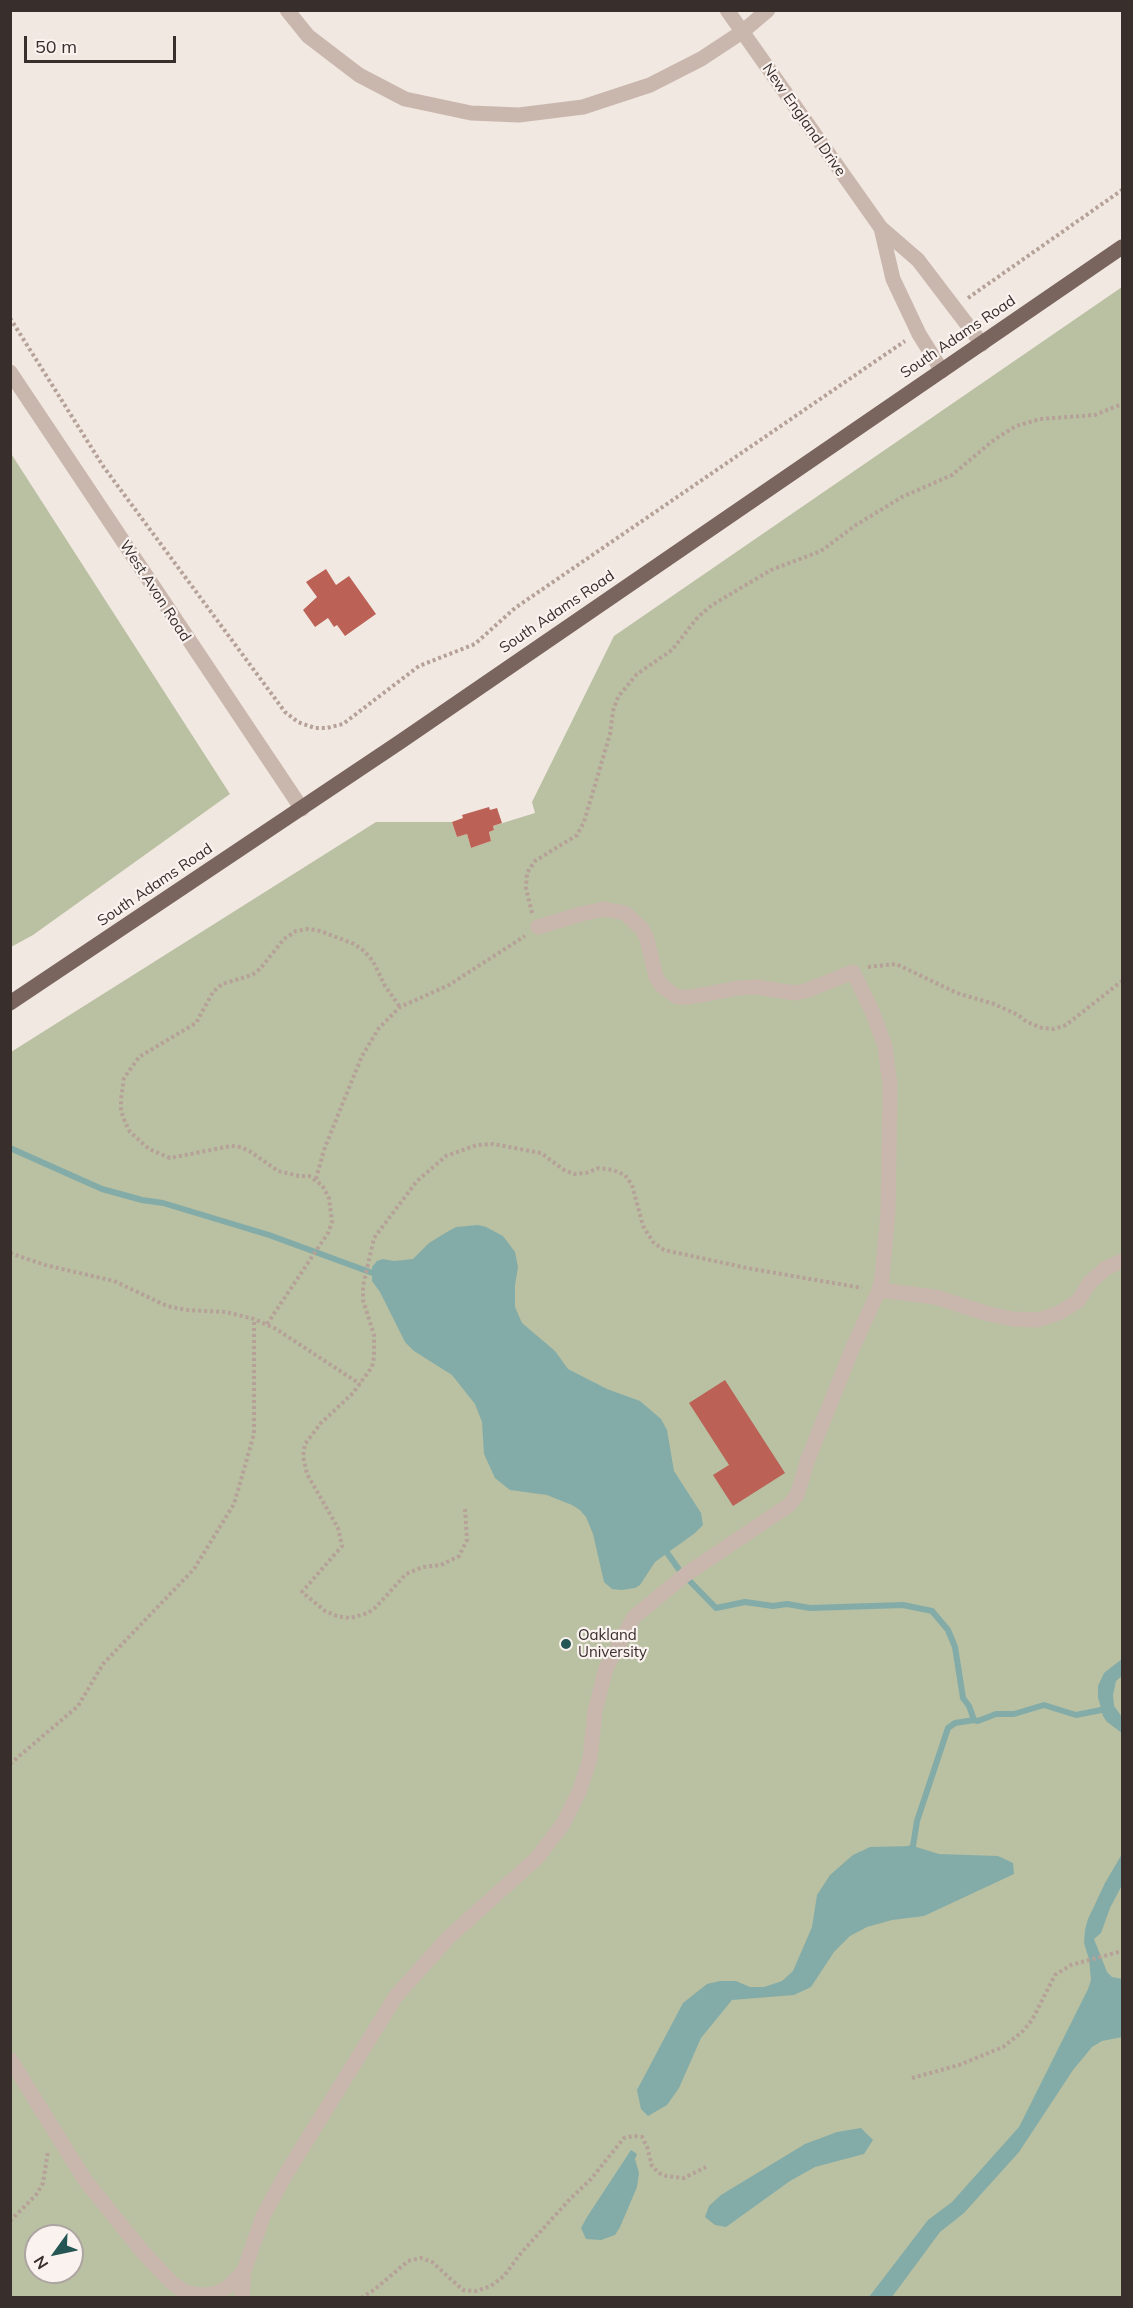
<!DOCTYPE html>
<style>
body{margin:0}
#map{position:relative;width:1133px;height:2308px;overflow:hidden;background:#f1e8e1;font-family:Mulish,sans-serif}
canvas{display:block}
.frame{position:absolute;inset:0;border:12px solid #382e2c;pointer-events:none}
.north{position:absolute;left:24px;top:2224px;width:60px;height:60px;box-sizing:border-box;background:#f9f2ee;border:2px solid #aca4a0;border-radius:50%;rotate:237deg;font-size:16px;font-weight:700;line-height:24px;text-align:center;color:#382e2c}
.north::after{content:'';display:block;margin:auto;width:21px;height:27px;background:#255653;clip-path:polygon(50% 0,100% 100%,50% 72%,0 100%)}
.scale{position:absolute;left:24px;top:36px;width:152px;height:27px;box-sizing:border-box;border:3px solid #382e2c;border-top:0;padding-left:8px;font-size:18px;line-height:21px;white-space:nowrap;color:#382e2c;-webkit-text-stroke:4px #f9f2ee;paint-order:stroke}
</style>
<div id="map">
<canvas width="1133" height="2308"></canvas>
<div class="frame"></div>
<div class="north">N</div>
<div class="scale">50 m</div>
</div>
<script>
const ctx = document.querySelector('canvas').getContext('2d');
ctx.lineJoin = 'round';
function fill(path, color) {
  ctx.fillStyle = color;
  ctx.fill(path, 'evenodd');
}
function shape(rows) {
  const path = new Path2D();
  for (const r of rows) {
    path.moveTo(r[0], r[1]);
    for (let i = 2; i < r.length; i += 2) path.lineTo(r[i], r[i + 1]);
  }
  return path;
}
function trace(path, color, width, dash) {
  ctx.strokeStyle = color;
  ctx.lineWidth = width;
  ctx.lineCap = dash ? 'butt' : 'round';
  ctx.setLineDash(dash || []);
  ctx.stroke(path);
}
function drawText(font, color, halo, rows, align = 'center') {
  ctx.font = font + ' Mulish,sans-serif';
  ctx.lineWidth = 4.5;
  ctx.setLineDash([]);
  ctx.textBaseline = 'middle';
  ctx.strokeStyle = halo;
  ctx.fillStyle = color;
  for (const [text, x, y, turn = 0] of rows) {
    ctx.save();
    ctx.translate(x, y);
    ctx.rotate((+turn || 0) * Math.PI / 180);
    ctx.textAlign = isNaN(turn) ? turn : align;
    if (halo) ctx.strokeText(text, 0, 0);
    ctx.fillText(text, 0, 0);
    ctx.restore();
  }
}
fill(shape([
 [1122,287,1122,2297,11,2298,11,1052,376,822,452,822,457,837,467,834,471,848,491,841,489,832,494,830,493,826,535,813,532,802,614,636],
 [36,2236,72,2236,72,2272,36,2272],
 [10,452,230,794,33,935,11,947]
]), '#bac0a2');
fill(shape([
 [478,1225,486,1227,503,1236,515,1252,518,1267,515,1285,515,1307,522,1323,555,1351,568,1369,607,1389,640,1401,661,1419,667,1430,674,1471,701,1513,703,1525,695,1533,655,1562,640,1585,635,1588,622,1590,612,1589,604,1582,593,1534,586,1517,580,1510,572,1505,547,1495,510,1490,495,1478,484,1454,482,1422,475,1404,452,1375,414,1351,405,1342,380,1292,372,1281,372,1267,377,1261,383,1259,394,1261,413,1259,429,1243,447,1232,456,1227],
 [1122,1659,1122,1676,1116,1681,1113,1695,1114,1706,1122,1717,1122,1733,1107,1722,1103,1716,1098,1697,1098,1686,1104,1673],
 [913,1846,939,1854,998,1856,1013,1863,1014,1874,924,1916,892,1920,867,1927,850,1936,834,1952,811,1987,794,1995,732,2000,701,2038,679,2088,667,2105,648,2116,641,2109,637,2090,683,2003,707,1984,720,1981,736,1981,750,1987,764,1987,782,1981,793,1971,812,1927,817,1895,830,1875,853,1855,870,1847],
 [1122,1854,1122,1885,1110,1908,1101,1933,1094,1939,1107,1972,1112,1977,1122,1979,1122,2037,1102,2041,1092,2047,1073,2070,1019,2152,964,2213,940,2232,892,2297,869,2297,928,2220,952,2202,1019,2127,1088,1989,1091,1980,1089,1959,1084,1943,1085,1930,1088,1919,1105,1883],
 [861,2128,873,2140,864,2154,815,2167,790,2181,726,2227,715,2225,705,2217,709,2206,721,2195,805,2144,837,2132],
 [631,2150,637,2154,635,2159,639,2173,637,2187,620,2227,615,2235,601,2240,586,2239,581,2228,587,2217]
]), '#83aca8');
trace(shape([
 [10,1148,102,1189,142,1200,163,1203,269,1235,378,1275],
 [663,1547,680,1571,716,1608,745,1602,773,1606,787,1604,810,1608,903,1605,932,1611,948,1630,955,1647,963,1698,969,1706,974,1720],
 [908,1850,913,1846,917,1821,948,1728,955,1723,974,1720,978,1721,996,1714,1014,1714,1044,1705,1076,1715,1101,1710]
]), '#83aca8', 6);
fill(shape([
 [326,569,336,585,349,576,376,614,345,636,337,625,334,627,328,618,315,627,303,610,317,597,306,582],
 [489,807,490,810,497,808,502,823,493,826,494,830,489,832,491,841,471,848,467,834,457,837,452,822,463,818,462,815],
 [725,1380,785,1473,733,1506,713,1475,729,1465,689,1403]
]), '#bb6156');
trace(shape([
 [968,298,1122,190],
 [10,318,103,466,285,712,298,722,315,728,327,728,343,724,419,666,475,644,515,608,905,341],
 [532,913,526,888,527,873,535,861,577,835,584,822,610,734,613,711,618,697,637,674,672,650,698,617,712,605,771,570,821,551,856,525,902,497,952,475,995,439,1016,426,1040,419,1095,415,1122,404],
 [868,967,896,964,957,993,994,1004,1018,1015,1027,1022,1042,1028,1054,1029,1066,1025,1122,981],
 [316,1179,324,1150,340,1110,362,1056,379,1028,400,1007,449,985,525,936],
 [10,1253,45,1265,114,1281,167,1306,186,1310,226,1312,254,1319,276,1329,360,1384],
 [267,1324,328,1233,332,1222,329,1198,322,1185,309,1176,299,1176,278,1171,251,1152,241,1147,231,1146,170,1158,149,1149,130,1132,125,1122,121,1111,121,1099,124,1078,139,1057,196,1023,213,992,222,984,252,975,260,969,284,939,296,931,308,929,320,931,354,944,364,951,373,961,385,986,400,1007],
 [465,1509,467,1540,459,1556,441,1565,423,1567,406,1574,376,1607,368,1613,350,1618,337,1616,325,1611,302,1592,342,1546,338,1528,307,1474,303,1456,305,1444,321,1423,353,1393,372,1367,374,1357,374,1335,363,1300,363,1286,374,1238,417,1181,446,1156,477,1145,493,1144,541,1153,564,1170,574,1174,586,1173,599,1168,613,1170,625,1175,632,1185,643,1226,653,1242,664,1250,747,1268,862,1288],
 [10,1764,78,1706,103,1664,194,1569,234,1504,254,1434,254,1319],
 [912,2078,959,2065,1003,2047,1023,2031,1032,2020,1055,1975,1071,1965,1122,1951],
 [10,2221,36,2195,43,2183,48,2151],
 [361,2298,374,2290,408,2261,421,2258,432,2262,463,2290,476,2291,491,2286,504,2276,521,2253,570,2199,591,2179,624,2138,634,2136,642,2137,647,2147,652,2166,659,2173,666,2176,684,2178,706,2167]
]), '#b5a198', 4, [3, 3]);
trace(shape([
 [287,10,308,36,359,75,405,99,471,113,519,115,583,107,650,85,701,59,742,32,768,10],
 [727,10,881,228,918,260,982,344],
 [881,228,893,279,919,334,942,371],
 [10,372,302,809],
 [879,1290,935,1297,985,1313,1013,1319,1038,1320,1059,1313,1078,1301,1090,1282,1106,1268,1122,1261],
 [10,2059,85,2180,142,2251,172,2283,185,2292,200,2295,215,2294,228,2287,244,2271],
 [242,2298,244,2271,263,2216,286,2174,396,1996,449,1937,537,1858,563,1824,579,1792,590,1759,595,1711,606,1668,634,1617,685,1575,789,1505,797,1495,808,1459,853,1347,879,1290,882,1278,888,1212,890,1085,885,1046,872,1011,853,972,808,990,795,993,755,987,738,988,690,997,677,997,662,986,656,977,647,939,642,929,625,913,604,909,581,914,538,927]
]), '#c9b7ae', 15);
trace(shape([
 [10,1003,400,742,1122,247]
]), '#79645e', 15);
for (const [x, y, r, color] of [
 [566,1644,6,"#255653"]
]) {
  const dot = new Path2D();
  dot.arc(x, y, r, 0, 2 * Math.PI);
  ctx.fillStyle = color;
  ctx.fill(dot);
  trace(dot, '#f9f2ee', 2);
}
drawText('15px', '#382e2c', '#f9f2ee', [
 ["New England Drive",804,120,55],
 ["South Adams Road",958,337,-34],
 ["West Avon Road",155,591,57],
 ["South Adams Road",557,612,-34],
 ["South Adams Road",155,885,-34]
]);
drawText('15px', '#382e2c', '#f9f2ee', [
 ["Oakland",578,1635],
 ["University",578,1652]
], 'left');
</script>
